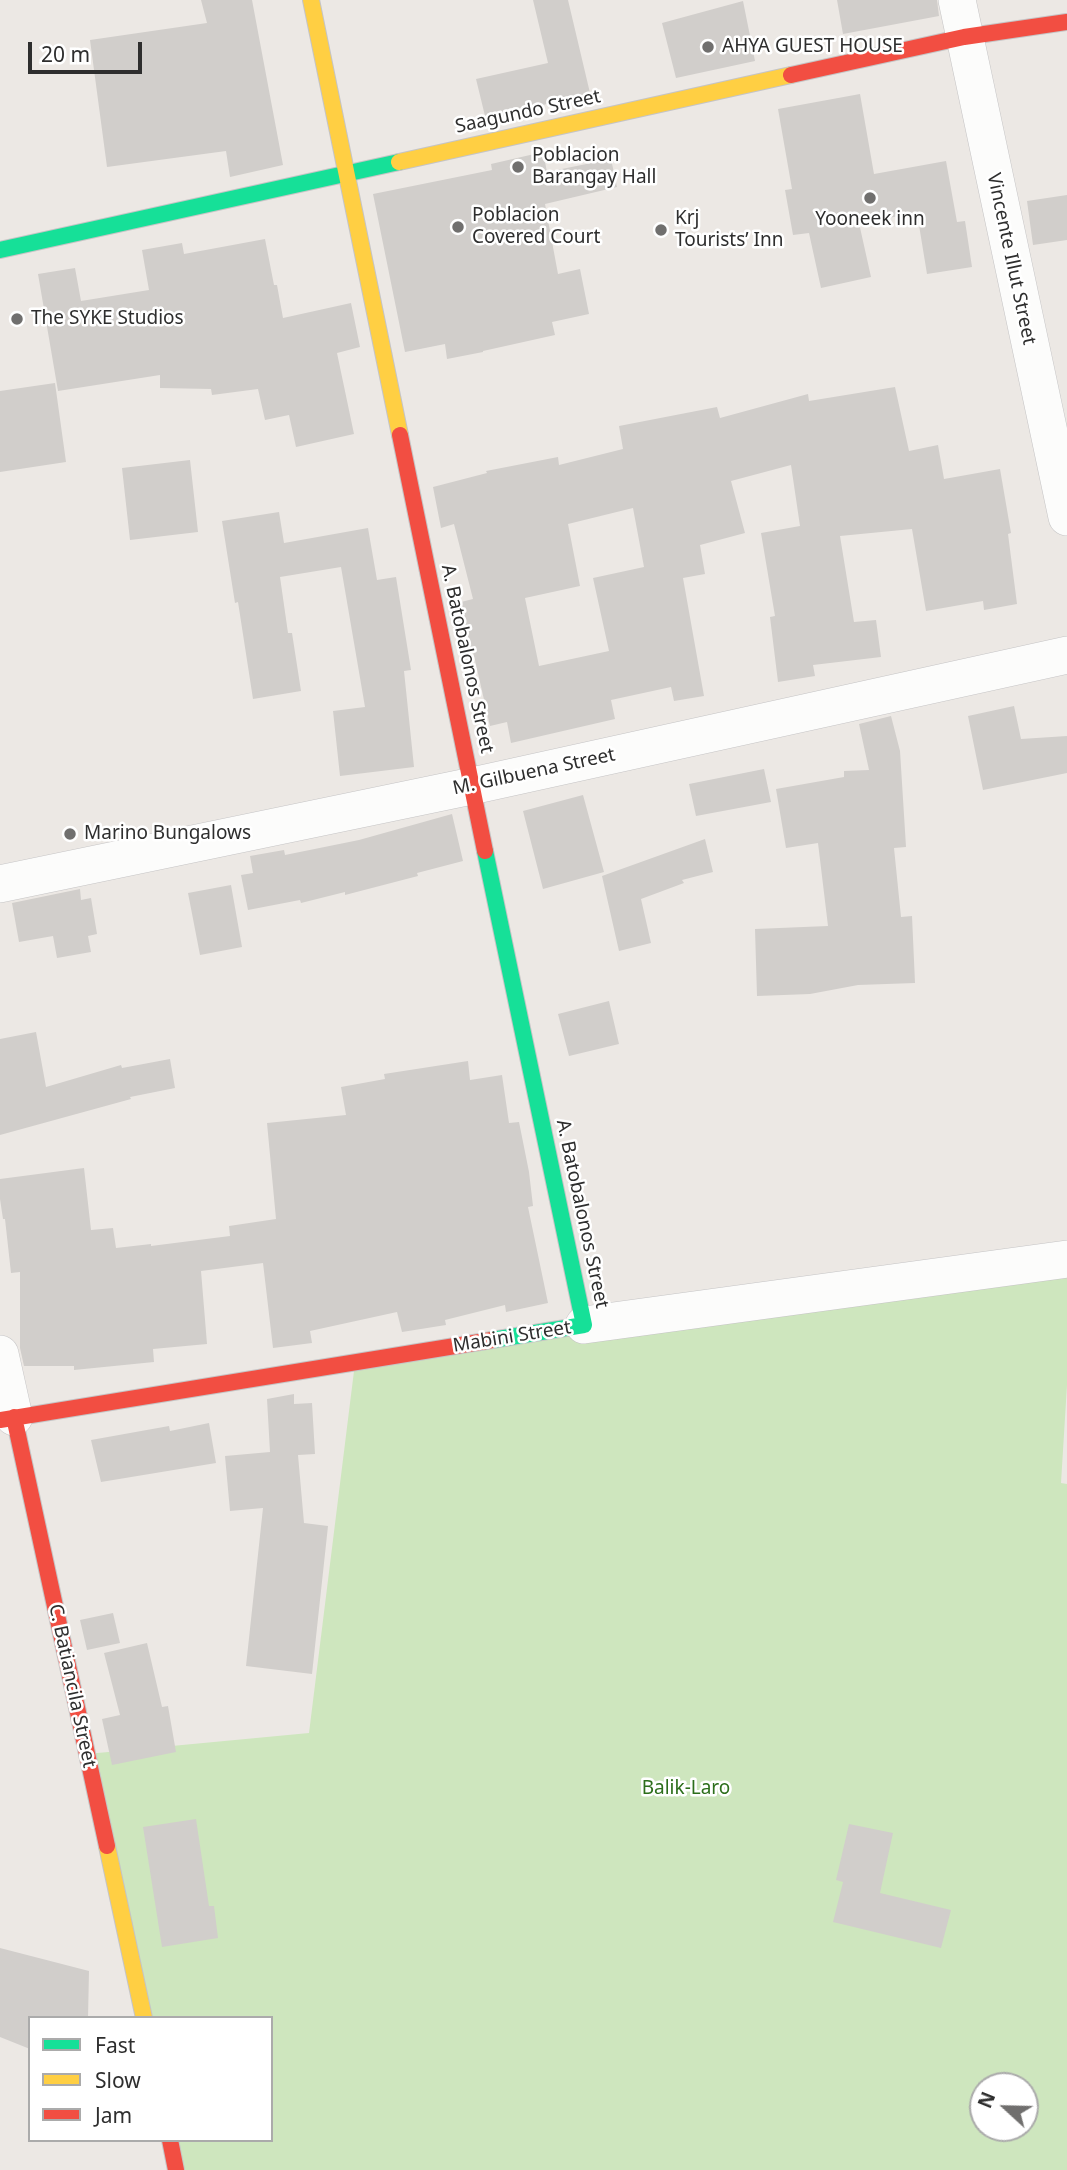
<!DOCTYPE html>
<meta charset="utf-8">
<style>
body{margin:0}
#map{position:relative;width:1067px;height:2170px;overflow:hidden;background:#ece8e4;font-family:"Noto Sans",sans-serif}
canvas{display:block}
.legend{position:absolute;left:28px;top:2016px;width:245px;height:126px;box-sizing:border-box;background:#fff;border:2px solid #ababab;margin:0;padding:9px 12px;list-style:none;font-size:21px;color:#2e2e2e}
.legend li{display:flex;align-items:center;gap:14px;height:35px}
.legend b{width:35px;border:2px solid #ababab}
.north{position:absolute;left:969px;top:2072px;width:70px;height:70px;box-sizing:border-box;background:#fff;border:2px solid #ababab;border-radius:50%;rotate:292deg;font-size:19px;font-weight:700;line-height:28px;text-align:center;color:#2e2e2e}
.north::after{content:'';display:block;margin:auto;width:24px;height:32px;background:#706f6e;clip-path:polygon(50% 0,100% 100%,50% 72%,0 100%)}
.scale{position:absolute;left:28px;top:42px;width:114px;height:32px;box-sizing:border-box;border:4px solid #2e2e2e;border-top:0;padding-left:9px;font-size:21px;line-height:24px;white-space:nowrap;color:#2e2e2e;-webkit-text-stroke:5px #fff;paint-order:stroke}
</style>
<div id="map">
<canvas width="1067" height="2170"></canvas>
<ul class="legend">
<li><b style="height:9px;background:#16e098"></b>Fast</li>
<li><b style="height:9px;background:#ffcf43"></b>Slow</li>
<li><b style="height:9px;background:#f24e42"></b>Jam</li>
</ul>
<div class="north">N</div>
<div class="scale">20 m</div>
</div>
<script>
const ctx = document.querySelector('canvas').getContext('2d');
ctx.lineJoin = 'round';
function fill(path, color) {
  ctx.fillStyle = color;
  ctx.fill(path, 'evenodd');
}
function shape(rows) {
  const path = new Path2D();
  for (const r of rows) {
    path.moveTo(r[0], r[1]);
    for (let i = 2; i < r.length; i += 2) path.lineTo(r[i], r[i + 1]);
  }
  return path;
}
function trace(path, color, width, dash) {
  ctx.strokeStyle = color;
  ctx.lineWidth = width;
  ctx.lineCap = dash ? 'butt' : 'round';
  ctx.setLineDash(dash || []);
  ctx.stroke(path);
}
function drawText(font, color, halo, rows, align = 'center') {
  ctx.font = font + ' "Noto Sans",sans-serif';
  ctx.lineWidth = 5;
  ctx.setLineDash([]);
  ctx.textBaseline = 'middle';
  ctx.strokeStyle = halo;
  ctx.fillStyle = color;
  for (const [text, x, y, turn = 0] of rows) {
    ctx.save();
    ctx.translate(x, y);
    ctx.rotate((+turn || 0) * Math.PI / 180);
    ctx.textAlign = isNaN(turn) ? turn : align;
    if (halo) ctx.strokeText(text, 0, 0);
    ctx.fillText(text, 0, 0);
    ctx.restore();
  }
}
fill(shape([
 [1067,1259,1067,1385,1061,1483,1067,1484,1067,2170,177,2170,170,2140,271,2140,271,2018,144,2018,87,1754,309,1733,355,1363],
 [983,2086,1025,2086,1025,2128,983,2128]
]), '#cee6be');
fill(shape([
 [201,0,252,0,283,165,230,177,226,151,107,167,90,40,207,23],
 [533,0,568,0,590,93,539,106,539,108,534,110,486,120,476,79,548,63],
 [837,0,937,0,939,16,843,34],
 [743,1,755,61,676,78,662,23],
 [860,94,874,174,946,161,957,222,965,221,972,267,927,274,917,213,859,223,871,277,821,288,809,233,793,235,785,190,792,189,778,109],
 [543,152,547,172,611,159,617,187,545,204,558,274,580,269,589,314,552,322,555,335,483,351,483,352,447,359,445,344,405,352,373,194,492,170,491,164],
 [1067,195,1067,240,1033,245,1027,201],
 [265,239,274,285,277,285,283,318,351,303,360,347,337,353,354,434,296,447,289,415,265,420,258,389,212,395,211,389,160,388,160,375,58,391,38,274,75,268,81,301,149,290,142,250,182,243,184,254],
 [55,383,66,462,0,472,0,391],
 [895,387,909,451,938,445,944,479,1000,469,1011,533,1008,534,1017,604,984,610,983,601,926,611,912,529,840,536,854,622,876,620,881,657,813,665,815,676,778,682,770,617,775,616,761,533,800,526,791,465,731,481,745,533,700,545,705,574,683,578,704,696,674,701,671,687,611,700,615,719,511,743,507,722,490,726,472,647,466,649,457,603,473,599,454,524,441,528,433,487,487,473,486,471,558,457,559,465,623,449,619,426,717,407,720,418,808,394,809,401],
 [633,508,644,567,593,578,609,651,539,666,525,598,580,586,568,524],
 [190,460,198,532,130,540,122,468],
 [279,512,284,543,368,528,377,580,396,577,411,670,404,671,414,767,340,776,333,711,365,707,341,567,280,577,288,633,292,633,301,691,253,699,238,602,235,603,222,521],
 [1014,706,1021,739,1067,736,1067,773,983,790,968,716],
 [891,716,900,751,906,847,894,848,901,917,912,916,915,983,858,985,810,994,757,996,755,929,828,926,818,843,786,848,776,789,844,777,844,771,869,770,859,724],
 [764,769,771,802,696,816,689,784],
 [583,795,604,872,543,889,523,811],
 [452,814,463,861,417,873,418,876,345,895,345,892,301,903,300,900,248,910,241,875,253,873,250,856,284,850,285,855,359,840],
 [705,839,713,872,682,880,684,883,641,899,651,943,619,951,602,876],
 [231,885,242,947,200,955,188,893],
 [80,889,81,900,91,898,97,934,88,936,91,952,57,958,53,936,19,942,12,903],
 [609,1001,619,1044,569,1056,558,1014],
 [36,1032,46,1087,121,1065,122,1068,170,1059,175,1088,130,1097,131,1099,0,1135,0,1039],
 [468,1061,470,1080,502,1075,509,1123,519,1122,529,1172,533,1206,528,1207,548,1303,506,1312,505,1305,445,1320,446,1325,402,1332,397,1312,310,1331,312,1343,273,1348,263,1263,201,1271,207,1344,153,1349,154,1362,74,1370,74,1366,24,1366,20,1348,20,1272,11,1273,5,1219,3,1219,0,1199,0,1179,84,1168,91,1230,113,1228,116,1248,151,1244,151,1246,230,1236,229,1226,276,1219,267,1123,346,1115,341,1087,385,1079,384,1074],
 [294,1394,294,1404,312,1403,315,1454,298,1455,304,1523,328,1526,312,1674,246,1666,263,1508,230,1511,225,1456,270,1452,267,1399],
 [209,1423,216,1463,101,1482,91,1440,169,1426,170,1431],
 [113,1613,120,1643,87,1650,80,1620],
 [147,1643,162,1707,168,1706,176,1752,112,1765,102,1719,120,1715,104,1653],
 [196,1819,209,1906,214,1906,218,1938,162,1947,143,1827],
 [849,1824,893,1833,880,1893,951,1910,941,1948,833,1922,843,1882,836,1880],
 [0,1948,89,1971,88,2018,30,2018,30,2049,0,2037]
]), '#d1cecb');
const street = shape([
 [957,0,1067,517],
 [0,884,472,786,1067,655],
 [584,1325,1067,1259],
 [0,1354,14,1417]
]);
const fast = shape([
 [0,250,399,162],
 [485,851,584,1325,492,1340]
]);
const slow = shape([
 [311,0,400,435],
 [399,162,791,75],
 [107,1846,144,2018]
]);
const jam = shape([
 [791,75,964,37,1067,22],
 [400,435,485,851],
 [14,1417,107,1846],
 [0,1420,492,1340],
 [170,2140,176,2170]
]);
trace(street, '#c5c4c5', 38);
trace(fast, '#c5c4c5', 18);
trace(slow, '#c5c4c5', 18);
trace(jam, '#c5c4c5', 18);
trace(street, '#fcfcfb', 37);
trace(fast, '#16e098', 16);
trace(slow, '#ffcf43', 16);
trace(jam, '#f24e42', 16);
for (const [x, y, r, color] of [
 [708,47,7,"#706f6e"],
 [518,167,7,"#706f6e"],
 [870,198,7,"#706f6e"],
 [458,227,7,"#706f6e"],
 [661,230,7,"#706f6e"],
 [17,319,7,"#706f6e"],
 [70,834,7,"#706f6e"]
]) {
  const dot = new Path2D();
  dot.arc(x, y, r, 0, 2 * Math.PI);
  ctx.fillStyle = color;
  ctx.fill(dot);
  trace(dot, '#fff', 2.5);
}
drawText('19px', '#2e2e2e', '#fff', [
 ["AHYA GUEST HOUSE",722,47],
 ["Poblacion",532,156],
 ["Barangay Hall",532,178],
 ["Poblacion",472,216],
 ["Covered Court",472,238],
 ["Krj",675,219],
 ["Tourists’ Inn",675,241],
 ["Yooneek inn",870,220,"center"],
 ["The SYKE Studios",31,319],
 ["Marino Bungalows",84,834]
], 'left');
drawText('19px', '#2e2e2e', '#fff', [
 ["Saagundo Street",528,112,-12],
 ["Vincente Illut Street",1011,259,78],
 ["A. Batobalonos Street",467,659,78],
 ["M. Gilbuena Street",534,772,-12],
 ["A. Batobalonos Street",582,1214,78],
 ["Mabini Street",512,1337,-9],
 ["C. Batiancila Street",72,1686,78]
]);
drawText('19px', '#2c6e1b', '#fff', [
 ["Balik-Laro",686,1789]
]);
</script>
